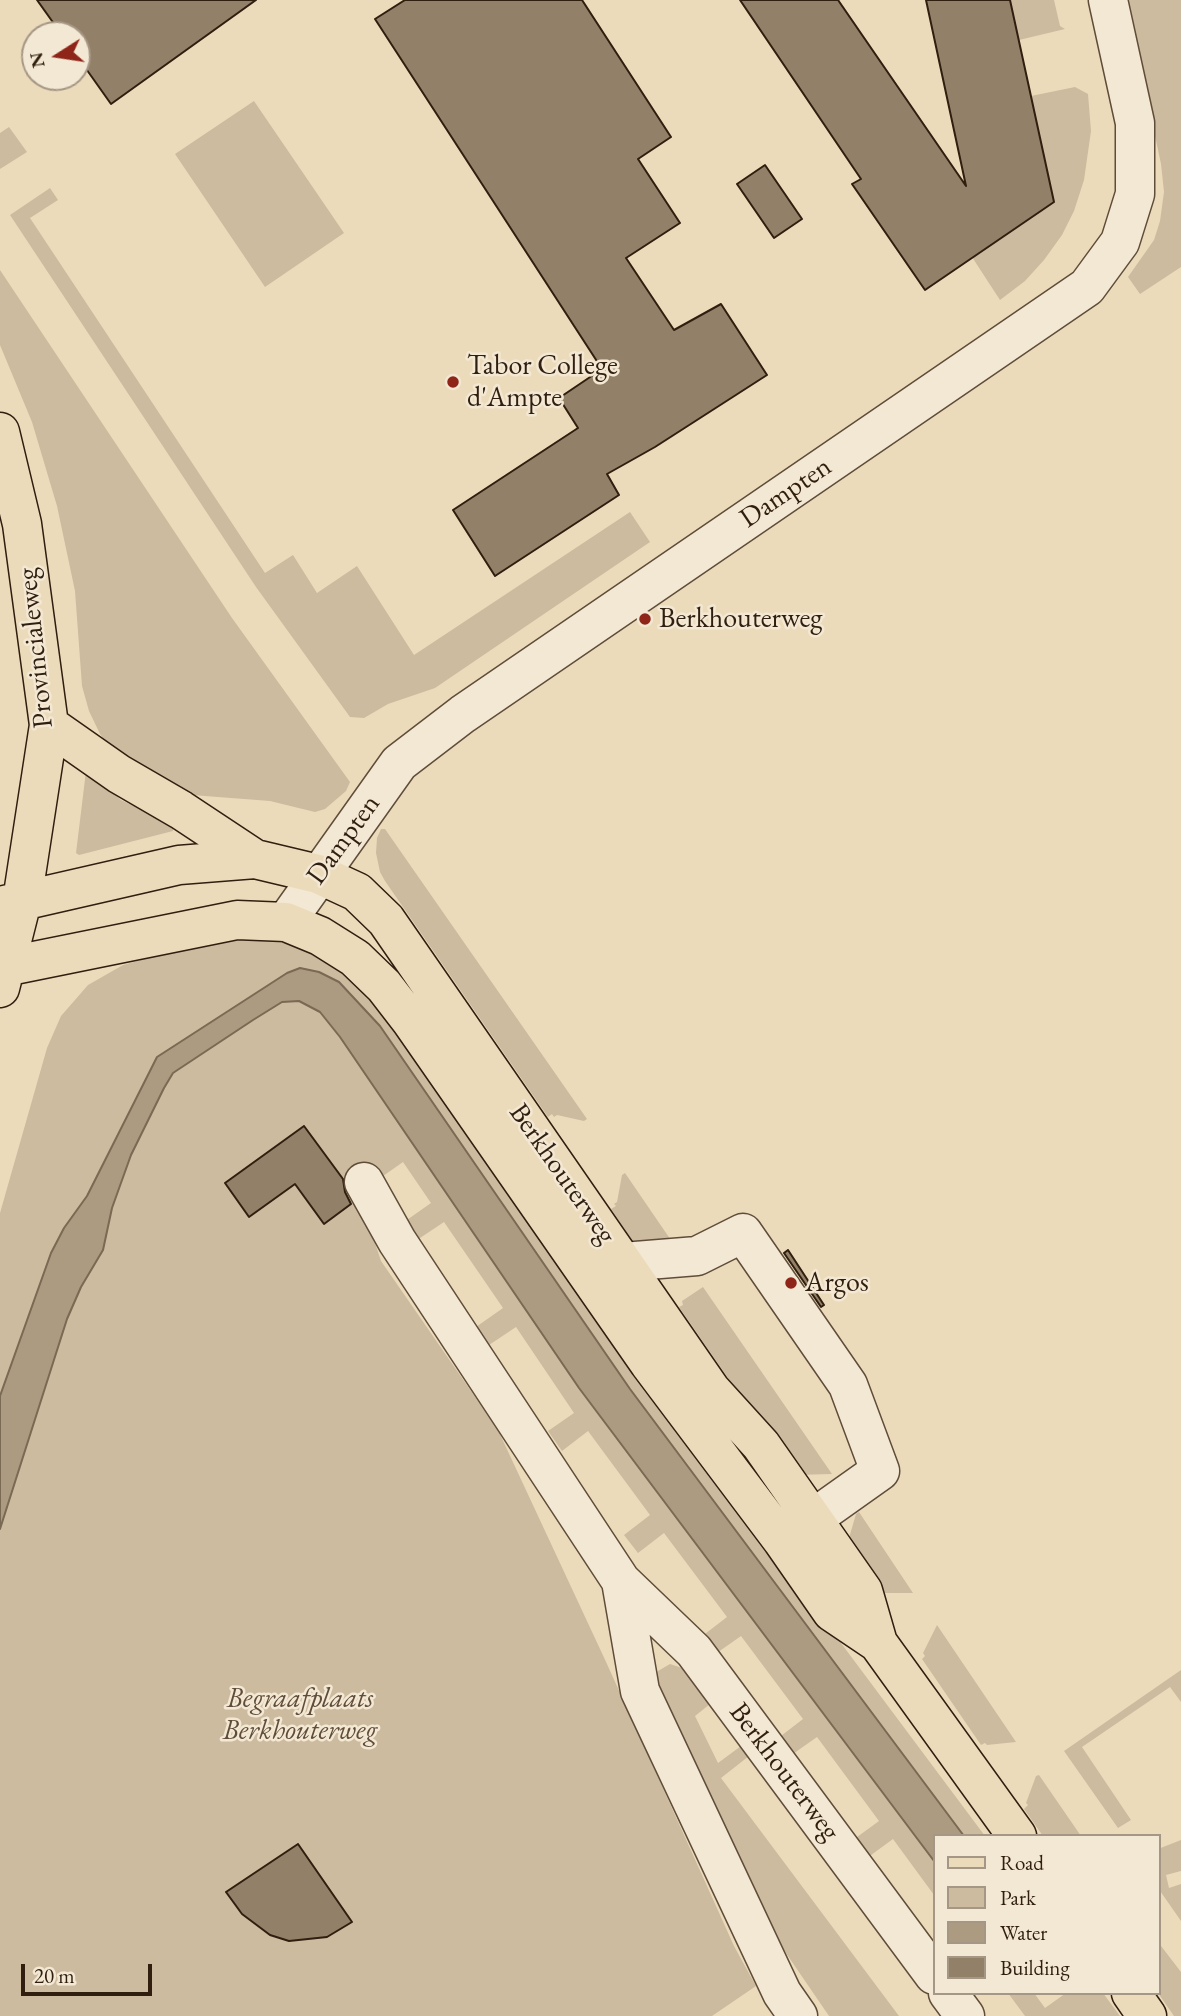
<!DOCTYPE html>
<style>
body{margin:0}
#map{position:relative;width:1181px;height:2016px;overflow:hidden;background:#ecdbbb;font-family:"EB Garamond",serif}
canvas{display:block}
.legend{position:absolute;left:933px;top:1834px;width:228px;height:161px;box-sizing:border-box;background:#f3e8d3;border:2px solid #a59785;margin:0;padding:9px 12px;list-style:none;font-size:21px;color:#301e0f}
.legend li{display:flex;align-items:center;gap:14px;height:35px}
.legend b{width:35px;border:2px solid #a59785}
.north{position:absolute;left:21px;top:21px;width:70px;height:70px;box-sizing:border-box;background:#f3e8d3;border:2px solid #a59785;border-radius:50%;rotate:258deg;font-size:19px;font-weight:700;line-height:28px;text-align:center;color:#301e0f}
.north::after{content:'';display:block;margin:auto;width:24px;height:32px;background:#8f2418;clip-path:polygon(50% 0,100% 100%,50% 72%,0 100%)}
.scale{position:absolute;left:21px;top:1964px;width:131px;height:32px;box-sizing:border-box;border:4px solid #301e0f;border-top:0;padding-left:9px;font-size:21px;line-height:24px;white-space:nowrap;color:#301e0f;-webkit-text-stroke:5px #f3e8d3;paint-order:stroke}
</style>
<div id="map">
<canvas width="1181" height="2016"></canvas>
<ul class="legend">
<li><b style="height:9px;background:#ecdbbb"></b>Road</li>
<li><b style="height:19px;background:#ccbb9e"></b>Park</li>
<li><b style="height:19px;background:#ac9b81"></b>Water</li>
<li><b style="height:19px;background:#928068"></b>Building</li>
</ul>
<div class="north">N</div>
<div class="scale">20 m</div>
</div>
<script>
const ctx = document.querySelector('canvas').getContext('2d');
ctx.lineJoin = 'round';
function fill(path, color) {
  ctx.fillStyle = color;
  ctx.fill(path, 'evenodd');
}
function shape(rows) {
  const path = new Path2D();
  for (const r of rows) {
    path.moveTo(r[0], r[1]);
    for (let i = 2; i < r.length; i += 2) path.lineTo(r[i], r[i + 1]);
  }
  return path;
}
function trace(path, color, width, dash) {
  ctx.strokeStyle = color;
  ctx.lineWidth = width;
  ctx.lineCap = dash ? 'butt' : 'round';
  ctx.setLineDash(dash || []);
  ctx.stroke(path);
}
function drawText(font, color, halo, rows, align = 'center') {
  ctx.font = font + ' "EB Garamond",serif';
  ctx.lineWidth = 5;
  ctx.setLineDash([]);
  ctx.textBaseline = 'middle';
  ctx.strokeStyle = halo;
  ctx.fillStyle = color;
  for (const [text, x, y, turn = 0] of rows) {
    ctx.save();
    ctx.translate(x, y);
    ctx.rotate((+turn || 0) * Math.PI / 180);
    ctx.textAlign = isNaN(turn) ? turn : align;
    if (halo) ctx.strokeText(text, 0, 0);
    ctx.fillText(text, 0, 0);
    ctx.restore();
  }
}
fill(shape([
 [1010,0,1054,0,1060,26,1065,29,1019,40],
 [1126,0,1181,0,1181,267,1140,294,1128,277,1154,240,1160,221,1164,192,1161,164],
 [1075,87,1088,94,1091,131,1084,180,1074,211,1062,235,1044,260,1025,281,1000,300,972,257,1054,202,1031,96],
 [254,101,344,233,265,287,175,154],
 [9,127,27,152,0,169,0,133],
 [50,188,58,200,30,218,265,573,293,555,317,593,357,566,414,655,630,512,650,542,435,688,388,704,364,718,350,717,256,587,10,215],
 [0,270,232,618,350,782,346,791,325,809,315,812,270,801,192,795,113,752,100,734,89,711,82,686,75,591,57,506,32,422,0,345],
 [86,771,121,800,173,825,173,831,79,855,76,853],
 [381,829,385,829,587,1119,584,1121,557,1115,554,1117,552,1114,548,1117,385,881,380,872,376,853,377,838],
 [220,938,292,941,361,981,638,1371,985,1836,964,1836,630,1389,380,1026,339,982,319,972,300,968,157,1057,87,1196,64,1228,51,1253,0,1396,0,1213,47,1048,61,1016,88,985,123,965],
 [299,1001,320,1012,340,1037,579,1388,934,1861,934,1895,893,1839,867,1858,853,1840,879,1821,817,1737,790,1756,777,1739,803,1719,741,1636,714,1655,701,1637,727,1617,664,1533,638,1553,624,1535,650,1515,588,1431,562,1451,548,1431,574,1413,516,1327,489,1345,476,1327,503,1308,444,1222,417,1240,404,1222,431,1203,403,1162,376,1181,361,1206,356,1209,375,1238,374,1240,381,1261,498,1430,607,1664,734,1946,756,1986,712,2016,0,2016,0,1529,67,1319,81,1287,103,1250,111,1208,131,1155,164,1088,173,1074,253,1020,282,1002],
 [625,1173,677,1249,639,1250,611,1209,616,1206,614,1204,617,1202,622,1175],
 [703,1287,832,1474,795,1475,679,1307,683,1305,682,1301],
 [859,1512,913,1593,882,1593,849,1538,856,1514],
 [937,1625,1016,1742,987,1745,985,1743,981,1745,922,1659,925,1656,923,1653],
 [670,1664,682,1668,710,1704,695,1716,718,1763,741,1746,749,1756,721,1778,899,2016,829,2016,777,1940,660,1687,657,1687,655,1676,658,1671],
 [1181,1670,1181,1702,1170,1687,1082,1747,1131,1820,1118,1828,1064,1751],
 [1039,1775,1081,1836,1043,1836,1024,1809,1028,1805,1026,1803,1036,1776],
 [1181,1840,1181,1871,1166,1875,1169,1888,1181,1884,1181,1921,1158,1888,1158,1849],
 [1158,1942,1181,1972,1181,2016,1174,2016,1158,1993],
 [1008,1993,1034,1993,1045,2008,1066,1993,1103,1993,1120,2016,1025,2016]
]), '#ccbb9e');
const water = shape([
 [300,968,319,972,339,982,380,1026,630,1389,964,1836,934,1836,934,1861,579,1388,340,1037,320,1012,299,1001,282,1002,253,1020,173,1073,164,1088,131,1155,112,1208,103,1250,81,1287,67,1319,0,1529,0,1396,51,1253,64,1228,87,1196,157,1057,287,973,300,968]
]);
fill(water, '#ac9b81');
trace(water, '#7a6953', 2);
const building = shape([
 [37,0,256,0,111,104,77,56,77,35,62,35,37,0],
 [405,0,582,0,671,137,638,159,680,223,626,258,674,330,721,304,767,375,655,447,607,474,619,495,495,576,453,510,578,428,559,398,602,369,375,19,405,0],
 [740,0,838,0,966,186,926,0,1010,0,1054,202,925,290,852,184,861,179,740,0],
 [765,165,802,219,774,238,737,184,765,165],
 [304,1126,343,1179,345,1192,351,1204,324,1224,295,1184,249,1217,225,1183,304,1126],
 [788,1250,824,1305,821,1307,784,1253,788,1250],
 [298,1844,352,1922,327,1937,289,1941,270,1935,242,1914,226,1892,298,1844]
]);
fill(building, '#928068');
trace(building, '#301e0f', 2);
const minor = shape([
 [286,922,399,763,463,714,1087,287,1120,242,1135,194,1135,123,1108,0],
 [364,1182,397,1241,621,1581,694,1651,934,1975],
 [623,1262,697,1256,743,1233,848,1385,880,1471,787,1537],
 [621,1581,640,1691,782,1993,798,2016],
 [948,1993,965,2016]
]);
const major = shape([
 [0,432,22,524,49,725,22,901,0,988],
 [49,725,119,774,181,810,255,859],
 [0,906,179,865,255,859,318,874,357,892,386,920,711,1390,761,1445,863,1591,878,1643,1017,1836],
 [0,968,237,920,286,922,320,936,355,958,384,986,411,1021,649,1363,782,1540,832,1612,878,1643],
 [1131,1993,1147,2016]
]);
trace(minor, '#5f4d3a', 41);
trace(major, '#301e0f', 41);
trace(minor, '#f3e8d3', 38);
trace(major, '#ecdbbb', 38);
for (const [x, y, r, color] of [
 [453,382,7,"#8f2418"],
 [645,619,7,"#8f2418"],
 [791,1283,7,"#8f2418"]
]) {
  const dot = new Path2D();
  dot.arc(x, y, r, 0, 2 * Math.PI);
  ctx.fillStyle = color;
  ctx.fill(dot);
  trace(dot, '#f3e8d3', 2.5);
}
drawText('28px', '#301e0f', '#f3e8d3', [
 ["Tabor College",467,366],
 ["d'Ampte",467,398],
 ["Berkhouterweg",659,619],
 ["Argos",805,1283]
], 'left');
drawText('28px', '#301e0f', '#f3e8d3', [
 ["Dampten",786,493,-34],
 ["Provincialeweg",36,648,-96],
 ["Dampten",344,840,-54],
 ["Berkhouterweg",562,1174,55],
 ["Berkhouterweg",784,1772,53]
]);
drawText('italic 28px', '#5f4d3a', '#f3e8d3', [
 ["Begraafplaats",300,1699],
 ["Berkhouterweg",300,1731]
]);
</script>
